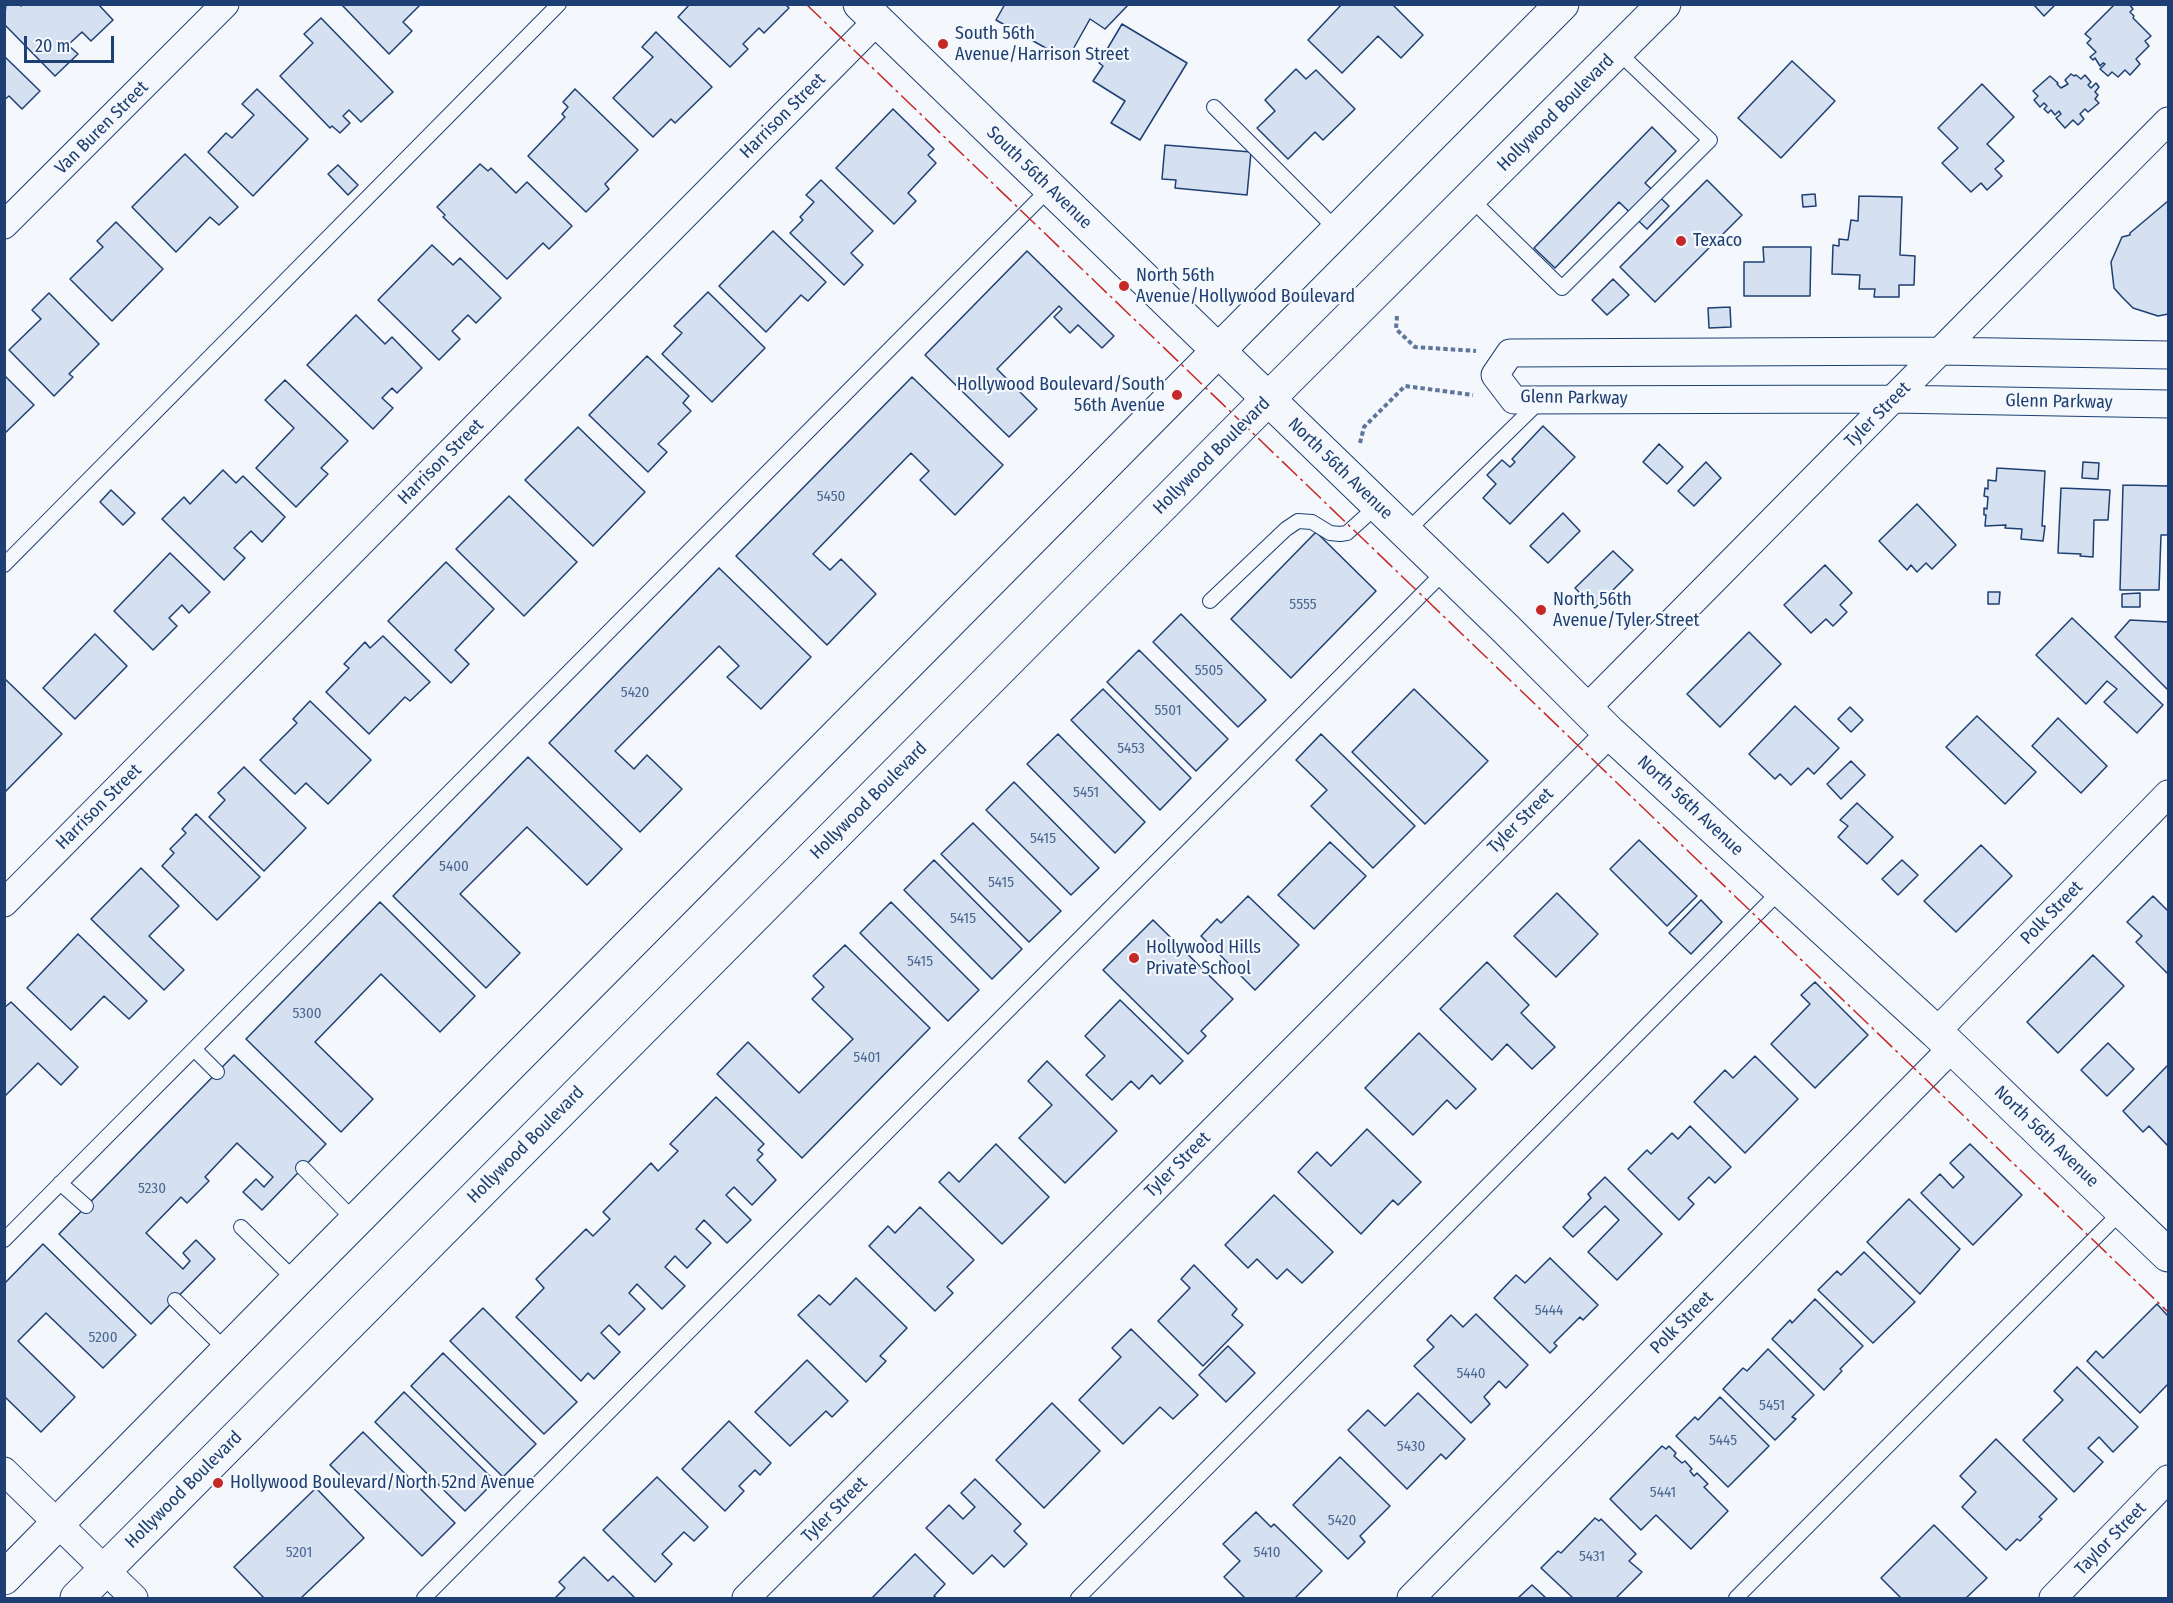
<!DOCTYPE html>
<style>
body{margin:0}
#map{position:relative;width:2173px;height:1603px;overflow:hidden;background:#f4f7fb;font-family:"Fira Sans Condensed",sans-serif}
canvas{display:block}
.frame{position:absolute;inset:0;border:6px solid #1d3f73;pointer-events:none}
.scale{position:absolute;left:24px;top:36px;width:90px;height:27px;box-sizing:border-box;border:3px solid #1d3f73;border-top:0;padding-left:8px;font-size:18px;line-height:21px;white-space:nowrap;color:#1d3f73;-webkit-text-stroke:4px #f4f7fb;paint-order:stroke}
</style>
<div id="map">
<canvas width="2173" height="1603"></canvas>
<div class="frame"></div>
<div class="scale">20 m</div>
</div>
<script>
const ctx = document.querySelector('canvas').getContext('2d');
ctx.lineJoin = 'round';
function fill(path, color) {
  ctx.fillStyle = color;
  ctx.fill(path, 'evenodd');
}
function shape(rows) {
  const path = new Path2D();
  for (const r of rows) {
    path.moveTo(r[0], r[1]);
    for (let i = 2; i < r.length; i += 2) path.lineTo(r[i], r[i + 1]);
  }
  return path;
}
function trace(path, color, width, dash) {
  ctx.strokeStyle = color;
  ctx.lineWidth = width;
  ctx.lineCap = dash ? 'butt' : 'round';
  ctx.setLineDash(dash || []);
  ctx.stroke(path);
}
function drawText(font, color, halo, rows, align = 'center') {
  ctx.font = font + ' "Fira Sans Condensed",sans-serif';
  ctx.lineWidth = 4.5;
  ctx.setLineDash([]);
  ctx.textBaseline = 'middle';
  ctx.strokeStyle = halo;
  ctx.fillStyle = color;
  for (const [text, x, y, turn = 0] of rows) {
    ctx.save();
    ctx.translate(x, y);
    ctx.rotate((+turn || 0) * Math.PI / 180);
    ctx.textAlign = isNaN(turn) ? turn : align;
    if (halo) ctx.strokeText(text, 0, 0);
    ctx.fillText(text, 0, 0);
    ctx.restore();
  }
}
const building = shape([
 [6,4,19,4,21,6,23,4,98,4,113,20,91,41,82,32,68,45,78,54,55,76,4,24,6,4],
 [341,4,421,4,403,22,412,31,389,54,341,4],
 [690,4,785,4,789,8,764,33,759,28,743,44,748,49,730,67,678,17,690,4],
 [1005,4,1129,4,1105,29,1090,19,1067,60,996,20,1005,4],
 [1342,4,1392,4,1423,35,1401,58,1378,36,1342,73,1308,40,1342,4],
 [2033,4,2056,4,2044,16,2033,4],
 [2115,4,2129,4,2133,9,2130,12,2134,16,2133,18,2151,36,2145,41,2149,46,2136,59,2140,64,2130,75,2125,70,2118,77,2112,72,2108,76,2100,69,2105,64,2103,63,2100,66,2095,58,2093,60,2090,57,2096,52,2087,43,2091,39,2085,34,2115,4],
 [321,18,393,92,361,122,349,110,343,116,350,123,340,133,332,126,330,128,280,76,313,43,304,34,321,18],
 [1122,24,1187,63,1140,140,1111,123,1125,101,1093,81,1103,66,1099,63,1122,24],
 [656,32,712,87,675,123,671,119,653,137,613,98,653,57,642,47,656,32],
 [4,56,40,91,22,109,9,96,4,100,4,56],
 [1792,61,1835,101,1781,158,1738,118,1792,61],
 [1296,69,1306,79,1316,70,1355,109,1323,140,1315,132,1288,159,1257,128,1275,111,1265,100,1296,69],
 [2071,74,2074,76,2076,75,2081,79,2085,75,2091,82,2088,85,2091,88,2096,83,2099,87,2095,92,2098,95,2095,99,2099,103,2088,112,2085,109,2080,114,2084,119,2078,125,2073,120,2065,128,2056,118,2061,114,2059,111,2055,115,2051,110,2048,113,2044,109,2047,106,2044,103,2040,107,2034,100,2038,96,2033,91,2050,76,2058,83,2057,84,2061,88,2068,84,2065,80,2071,74],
 [1982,84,2014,117,1987,144,2004,161,1995,169,2002,176,1987,190,1981,183,1971,192,1942,163,1958,148,1938,128,1982,84],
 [257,89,308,139,253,196,208,152,226,133,232,138,254,115,242,104,257,89],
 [575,89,638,150,605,184,609,189,586,212,528,156,565,117,562,114,568,107,563,102,575,89],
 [893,109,934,149,928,155,936,163,908,193,916,201,894,224,836,168,893,109],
 [1652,127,1676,151,1645,183,1669,206,1647,229,1619,202,1555,268,1534,248,1652,127],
 [1165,145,1251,152,1247,195,1175,188,1176,180,1162,179,1165,145],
 [185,154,238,207,219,225,210,217,176,252,132,207,185,154],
 [480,164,488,171,491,168,516,193,527,182,572,226,549,249,543,243,507,279,443,217,445,215,437,207,480,164],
 [338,165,358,185,348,195,328,174,338,165],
 [821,180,873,231,851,253,863,265,844,285,790,233,803,220,800,217,814,202,806,195,821,180],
 [1707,180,1742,215,1655,302,1620,267,1707,180],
 [1815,194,1816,206,1803,207,1802,195,1815,194],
 [1859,196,1902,197,1900,255,1915,256,1914,285,1899,285,1899,297,1874,297,1875,289,1859,289,1860,275,1832,274,1833,245,1839,246,1839,239,1848,240,1851,220,1858,221,1859,196],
 [2168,201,2168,314,2158,316,2133,308,2122,297,2114,288,2111,262,2122,237,2130,235,2130,233,2168,201],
 [116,222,163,269,112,321,70,279,103,247,97,241,116,222],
 [773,231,826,282,808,301,801,295,766,332,719,286,773,231],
 [432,245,453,265,460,258,501,298,476,323,468,315,452,331,460,339,439,360,378,300,432,245],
 [1763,247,1811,247,1810,296,1744,296,1744,262,1764,262,1763,247],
 [1027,251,1114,336,1102,348,1078,325,1070,333,1054,317,1062,309,1059,306,997,369,1037,409,1009,437,925,355,1027,251],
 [1613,279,1629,295,1607,315,1592,300,1613,279],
 [708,292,765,348,712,402,662,354,682,333,674,326,708,292],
 [49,293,99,344,69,374,73,377,54,396,9,350,41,319,32,310,49,293],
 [1730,307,1731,327,1709,328,1708,308,1730,307],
 [356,315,385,344,392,337,422,368,397,393,392,388,382,398,393,408,373,429,307,365,356,315],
 [647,356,689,396,683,403,691,411,658,444,667,452,648,472,589,415,647,356],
 [4,375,34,405,4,434,4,375],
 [912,377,1003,465,955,515,920,480,929,471,911,453,813,554,830,570,841,559,876,594,827,645,736,556,912,377],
 [285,380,348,441,321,468,328,474,296,507,256,468,294,428,265,400,285,380],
 [1543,426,1575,457,1510,524,1483,498,1496,484,1487,475,1502,460,1510,467,1515,462,1512,459,1543,426],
 [578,427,645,492,593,546,525,480,578,427],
 [1659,444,1683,467,1667,484,1643,462,1659,444],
 [1706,462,1721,478,1694,506,1678,491,1706,462],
 [2083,462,2099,463,2098,479,2082,478,2083,462],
 [1997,468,2045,471,2042,526,2045,526,2043,541,2021,539,2022,529,2005,528,2006,525,1985,526,1986,515,1984,515,1984,508,1987,509,1988,497,1984,496,1985,488,1988,489,1988,480,1996,481,1997,468],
 [223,470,236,483,243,476,285,517,262,542,251,531,234,548,245,558,224,580,162,519,184,497,190,504,223,470],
 [2123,485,2168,486,2168,535,2161,535,2159,590,2120,590,2123,485],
 [2061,488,2110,490,2108,520,2094,520,2093,557,2080,556,2081,554,2058,553,2061,488],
 [111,490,135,513,123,525,100,502,111,490],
 [509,496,577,562,524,616,456,549,509,496],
 [1917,504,1956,545,1932,569,1926,563,1917,572,1911,565,1907,570,1879,541,1917,504],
 [1563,513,1580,531,1548,563,1530,546,1563,513],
 [1316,532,1376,591,1291,678,1231,619,1316,532],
 [1613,551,1633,570,1595,608,1575,588,1613,551],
 [170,553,210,592,189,613,182,605,169,618,177,626,153,650,114,611,170,553],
 [446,562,494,609,455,650,469,664,451,683,388,621,446,562],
 [1825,565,1852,593,1840,605,1847,612,1833,626,1826,619,1811,633,1784,605,1825,565],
 [719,568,811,657,761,709,727,677,739,666,719,646,615,751,634,769,647,755,682,789,640,832,549,743,719,568],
 [1988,592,2000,592,1999,604,1988,604,1988,592],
 [2140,593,2140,607,2122,607,2122,594,2140,593],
 [1181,614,1266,700,1238,727,1153,642,1181,614],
 [2072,618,2163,705,2137,733,2104,702,2117,689,2107,681,2086,704,2036,655,2072,618],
 [2130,620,2168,622,2168,690,2115,637,2130,620],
 [1749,632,1781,664,1720,727,1687,694,1749,632],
 [95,634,127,666,75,719,43,688,95,634],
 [383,636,430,682,410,701,405,697,369,734,326,692,349,668,344,664,365,642,370,648,383,636],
 [1139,650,1228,739,1196,771,1107,682,1139,650],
 [4,678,62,734,4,793,4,678],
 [1103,689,1191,778,1160,810,1071,720,1103,689],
 [1414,689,1488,761,1425,824,1352,752,1414,689],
 [310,701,371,760,328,804,306,783,295,794,260,760,297,723,293,719,310,701],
 [1795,706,1839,748,1814,774,1808,768,1791,785,1780,774,1775,779,1749,754,1795,706],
 [1850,707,1863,720,1851,732,1838,719,1850,707],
 [1977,716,2036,772,2005,804,1946,747,1977,716],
 [2058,718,2107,766,2081,793,2032,746,2058,718],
 [1058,734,1145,822,1115,853,1027,764,1058,734],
 [1321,734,1415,826,1373,868,1311,806,1327,790,1296,760,1321,734],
 [528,757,622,849,587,885,527,827,460,894,520,953,486,988,393,896,528,757],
 [1851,761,1865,775,1841,799,1827,784,1851,761],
 [244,767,306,828,264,871,209,817,225,800,218,793,244,767],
 [1014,782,1099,868,1071,895,986,810,1014,782],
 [1857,803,1893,837,1867,864,1838,837,1848,826,1840,820,1857,803],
 [196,814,260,877,217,920,162,866,174,853,170,849,186,833,182,829,196,814],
 [973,823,1061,911,1029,942,941,854,973,823],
 [1639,840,1697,896,1667,926,1610,869,1639,840],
 [1330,842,1366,876,1314,929,1278,895,1330,842],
 [1981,845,2012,876,1956,932,1924,901,1981,845],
 [934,860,1022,949,992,979,904,890,934,860],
 [1902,860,1918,875,1898,895,1882,879,1902,860],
 [141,868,179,906,149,936,184,970,164,990,91,919,141,868],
 [1557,893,1598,934,1556,977,1514,936,1557,893],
 [1248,896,1299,945,1255,990,1201,936,1217,919,1221,923,1248,896],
 [2153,896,2167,910,2168,909,2168,974,2136,942,2142,936,2127,922,2153,896],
 [1701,900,1722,922,1691,954,1669,933,1701,900],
 [380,902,475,996,440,1032,381,974,315,1042,373,1099,341,1132,246,1039,380,902],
 [891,902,979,990,948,1021,860,933,891,902],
 [1153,920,1233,999,1201,1031,1206,1036,1188,1054,1103,970,1153,920],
 [78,934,147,1001,129,1019,104,996,71,1030,27,988,78,934],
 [845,945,930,1028,802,1158,717,1074,748,1042,799,1093,853,1039,812,999,824,987,813,976,845,945],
 [2093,955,2124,986,2058,1053,2027,1022,2093,955],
 [1487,962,1529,1005,1521,1013,1555,1047,1532,1069,1507,1044,1492,1060,1440,1009,1487,962],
 [1815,982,1868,1035,1815,1088,1771,1044,1810,1004,1801,995,1815,982],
 [1120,1000,1183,1061,1160,1084,1152,1075,1139,1089,1131,1081,1112,1100,1086,1075,1105,1056,1085,1036,1120,1000],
 [11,1002,78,1067,61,1085,38,1063,4,1097,4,1008,11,1002],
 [1419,1033,1476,1089,1456,1109,1447,1100,1413,1135,1365,1088,1419,1033],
 [2108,1043,2134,1069,2107,1096,2081,1070,2108,1043],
 [234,1055,326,1144,262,1210,243,1192,256,1179,264,1187,273,1177,237,1143,205,1177,209,1181,187,1203,181,1197,146,1233,183,1269,190,1261,183,1253,196,1240,215,1259,151,1324,59,1234,234,1055],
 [1755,1056,1798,1099,1745,1153,1694,1102,1725,1070,1733,1078,1755,1056],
 [1047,1061,1117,1131,1065,1183,1019,1138,1052,1105,1028,1081,1047,1061],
 [2168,1065,2168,1146,2149,1126,2143,1132,2123,1111,2168,1065],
 [716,1097,764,1144,758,1150,763,1154,757,1160,776,1180,752,1205,734,1187,726,1195,751,1220,727,1243,704,1220,696,1229,711,1243,687,1268,675,1256,665,1267,685,1286,662,1309,637,1284,629,1293,645,1309,619,1335,609,1325,601,1333,620,1352,594,1379,588,1373,581,1381,516,1317,544,1288,536,1279,586,1229,593,1236,610,1219,603,1212,651,1163,658,1171,678,1151,670,1144,716,1097],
 [1690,1126,1731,1167,1715,1183,1709,1177,1688,1198,1694,1204,1679,1220,1628,1169,1647,1150,1651,1154,1672,1133,1678,1139,1690,1126],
 [1367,1129,1421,1182,1398,1205,1393,1200,1361,1234,1298,1172,1317,1152,1331,1166,1367,1129],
 [996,1144,1049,1197,1002,1244,939,1182,949,1172,959,1182,996,1144],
 [1970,1144,2022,1195,1973,1245,1921,1193,1940,1174,1953,1188,1964,1177,1950,1163,1970,1144],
 [1605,1177,1662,1234,1617,1280,1588,1252,1619,1220,1605,1206,1573,1237,1563,1227,1591,1198,1588,1194,1605,1177],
 [1274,1195,1333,1252,1302,1283,1287,1269,1277,1279,1257,1259,1248,1268,1225,1245,1274,1195],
 [1909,1199,1960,1249,1920,1294,1867,1242,1909,1199],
 [920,1207,974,1260,947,1287,953,1293,935,1311,869,1246,888,1226,895,1233,920,1207],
 [43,1244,136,1335,103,1368,46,1313,18,1341,75,1397,41,1432,4,1396,4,1284,43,1244],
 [1864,1252,1915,1302,1873,1343,1818,1290,1837,1271,1841,1275,1864,1252],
 [1550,1258,1598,1305,1583,1320,1580,1317,1554,1343,1557,1346,1550,1353,1494,1298,1516,1275,1525,1283,1550,1258],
 [1194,1265,1237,1309,1232,1315,1243,1325,1203,1366,1158,1321,1190,1288,1181,1279,1194,1265],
 [856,1278,907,1328,880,1356,886,1361,866,1382,798,1315,819,1295,830,1305,856,1278],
 [1815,1299,1863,1346,1840,1369,1842,1371,1824,1390,1772,1339,1790,1320,1792,1323,1815,1299],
 [2157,1304,2168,1316,2168,1384,2140,1413,2087,1361,2096,1351,2103,1358,2157,1304],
 [483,1308,577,1402,544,1434,450,1341,483,1308],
 [1476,1314,1528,1365,1506,1388,1499,1381,1484,1397,1490,1404,1471,1423,1414,1366,1434,1347,1427,1340,1451,1315,1463,1327,1476,1314],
 [1131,1329,1198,1395,1173,1419,1160,1407,1123,1444,1079,1400,1121,1357,1112,1348,1131,1329],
 [1228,1346,1255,1373,1226,1402,1199,1375,1228,1346],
 [1768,1349,1814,1395,1792,1417,1796,1419,1775,1440,1723,1389,1743,1368,1747,1371,1768,1349],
 [443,1353,536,1444,503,1477,411,1386,443,1353],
 [807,1360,848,1401,832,1417,826,1411,790,1446,755,1412,807,1360],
 [2077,1367,2138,1427,2113,1452,2099,1437,2088,1448,2103,1462,2074,1492,2023,1440,2063,1400,2054,1391,2077,1367],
 [404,1392,495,1481,465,1511,375,1422,404,1392],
 [1418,1393,1465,1439,1446,1459,1441,1454,1407,1489,1348,1430,1368,1410,1385,1426,1418,1393],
 [1720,1397,1769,1446,1728,1487,1676,1436,1695,1417,1698,1420,1720,1397],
 [1052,1403,1100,1451,1044,1508,996,1460,1052,1403],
 [729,1421,771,1463,760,1475,755,1470,739,1486,744,1491,725,1511,682,1469,729,1421],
 [363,1432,455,1523,422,1556,330,1465,363,1432],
 [1996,1439,2057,1499,2039,1517,2042,1519,2020,1541,2017,1539,2006,1550,1962,1507,1976,1492,1960,1476,1996,1439],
 [1662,1446,1666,1449,1669,1446,1676,1453,1674,1456,1682,1463,1685,1461,1692,1469,1690,1471,1694,1476,1697,1473,1708,1484,1704,1487,1728,1511,1691,1549,1656,1515,1641,1530,1610,1499,1662,1446],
 [1340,1457,1390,1506,1360,1536,1365,1542,1348,1559,1293,1505,1340,1457],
 [657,1477,708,1527,694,1541,684,1532,662,1554,672,1564,655,1582,603,1530,657,1477],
 [975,1479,1021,1524,1014,1531,1027,1544,1004,1567,992,1555,973,1574,926,1528,949,1505,963,1519,975,1507,961,1493,975,1479],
 [316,1488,364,1538,301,1598,264,1598,234,1567,316,1488],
 [1256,1512,1271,1527,1274,1524,1322,1571,1295,1598,1245,1598,1224,1577,1240,1561,1223,1544,1256,1512],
 [1595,1518,1599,1521,1601,1519,1636,1554,1629,1561,1642,1572,1616,1598,1573,1598,1541,1568,1558,1551,1561,1553,1595,1518],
 [1934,1525,1987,1578,1966,1598,1901,1598,1881,1578,1934,1525],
 [915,1554,945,1584,934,1596,937,1598,872,1598,915,1554],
 [584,1557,608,1581,613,1576,635,1598,555,1598,565,1588,559,1582,584,1557],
 [1532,1585,1546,1598,1518,1598,1532,1585]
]);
fill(building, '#d5e0f0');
trace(building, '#1d3f73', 1.5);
const service = shape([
 [1214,107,1338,231],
 [1470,198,1562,288,1710,140,1617,51],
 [1405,533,1539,402],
 [4,565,559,4],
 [1210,601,1286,529,1298,521,1312,522,1330,533,1340,534,1347,533,1377,506],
 [194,1049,217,1072],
 [303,1168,355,1221],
 [60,1183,86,1206],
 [241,1227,296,1281],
 [4,1240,1050,188],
 [175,1300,227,1351],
 [424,1598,1445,571],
 [1078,1598,1781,890],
 [1736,1598,2122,1211]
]);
const minor = shape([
 [4,225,225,4],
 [2168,355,1942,351,1510,353,1495,375,1514,400,1894,399,2168,404],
 [1586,709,2168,121],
 [4,903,877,21],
 [1936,1032,2168,794],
 [4,1471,134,1598],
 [746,1598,1610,733],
 [1411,1598,1952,1048],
 [2053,1598,2168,1479]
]);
const tertiary = shape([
 [860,4,1506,629,1610,733,1936,1032,2168,1255]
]);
const trunk = shape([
 [4,1578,296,1281,1562,4],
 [77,1598,1268,399,1664,4]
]);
trace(service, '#1d3f73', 16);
trace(minor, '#1d3f73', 29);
trace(tertiary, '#1d3f73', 35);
trace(trunk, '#1d3f73', 35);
trace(shape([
 [1397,316,1396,329,1415,347,1476,351],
 [1360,443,1364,427,1405,386,1473,395]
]), '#5e769c', 4, [4.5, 3]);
trace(service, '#f4f7fb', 14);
trace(minor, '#f4f7fb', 27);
trace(tertiary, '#f4f7fb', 33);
trace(trunk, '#f4f7fb', 33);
trace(shape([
 [806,4,2168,1312]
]), '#c62828', 1.5, [21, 4.5, 3, 4.5]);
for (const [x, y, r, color] of [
 [943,44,6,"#c62828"],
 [1681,241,6,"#c62828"],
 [1124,286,6,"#c62828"],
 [1177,395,6,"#c62828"],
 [1541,610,6,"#c62828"],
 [1134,958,6,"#c62828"],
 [218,1483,6,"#c62828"]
]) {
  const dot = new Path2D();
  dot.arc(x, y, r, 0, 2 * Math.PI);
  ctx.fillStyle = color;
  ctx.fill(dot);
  trace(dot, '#f4f7fb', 2);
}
drawText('15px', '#4b6792', null, [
 ["5450",831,497],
 ["5555",1303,605],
 ["5505",1209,671],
 ["5420",635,693],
 ["5501",1168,711],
 ["5453",1131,749],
 ["5451",1086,793],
 ["5415",1043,839],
 ["5400",454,867],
 ["5415",1001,883],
 ["5415",963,919],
 ["5415",920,962],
 ["5300",307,1014],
 ["5401",867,1058],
 ["5230",152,1189],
 ["5444",1549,1311],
 ["5200",103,1338],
 ["5440",1471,1374],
 ["5451",1772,1406],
 ["5445",1723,1441],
 ["5430",1411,1447],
 ["5441",1663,1493],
 ["5420",1342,1521],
 ["5201",299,1553],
 ["5410",1267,1553],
 ["5431",1592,1557]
]);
drawText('18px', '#1d3f73', '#f4f7fb', [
 ["South 56th",955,34],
 ["Avenue/Harrison Street",955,55],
 ["Texaco",1693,241],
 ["North 56th",1136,276],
 ["Avenue/Hollywood Boulevard",1136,297],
 ["Hollywood Boulevard/South",1165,385,"right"],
 ["56th Avenue",1165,406,"right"],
 ["North 56th",1553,600],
 ["Avenue/Tyler Street",1553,621],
 ["Hollywood Hills",1146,948],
 ["Private School",1146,969],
 ["Hollywood Boulevard/North 52nd Avenue",230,1483]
], 'left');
drawText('18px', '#1d3f73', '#f4f7fb', [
 ["Hollywood Boulevard",1556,113,-45],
 ["Harrison Street",783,116,-45],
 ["Van Buren Street",102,128,-45],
 ["South 56th Avenue",1039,178,44],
 ["Glenn Parkway",1574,398,1],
 ["Glenn Parkway",2059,402,1],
 ["Tyler Street",1878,415,-45],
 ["Hollywood Boulevard",1212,456,-45],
 ["Harrison Street",441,462,-45],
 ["North 56th Avenue",1340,469,44],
 ["Hollywood Boulevard",869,801,-45],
 ["North 56th Avenue",1690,806,43],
 ["Harrison Street",99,807,-45],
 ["Tyler Street",1521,821,-45],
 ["Polk Street",2052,913,-46],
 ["North 56th Avenue",2046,1137,44],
 ["Hollywood Boulevard",526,1145,-45],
 ["Tyler Street",1178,1165,-45],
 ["Polk Street",1682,1323,-45],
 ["Hollywood Boulevard",184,1490,-45],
 ["Tyler Street",835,1510,-45],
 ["Taylor Street",2111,1539,-46]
]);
</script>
